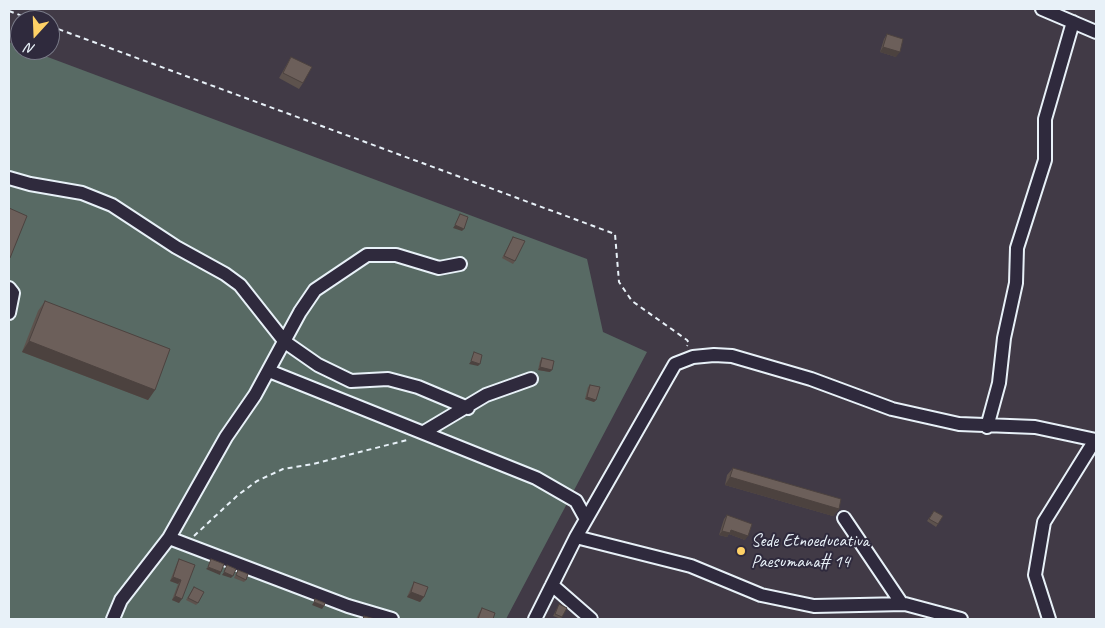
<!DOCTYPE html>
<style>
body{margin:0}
#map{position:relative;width:1105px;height:628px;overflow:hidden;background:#413a46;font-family:Caveat,sans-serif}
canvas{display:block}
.frame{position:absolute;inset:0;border:10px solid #e8f1f8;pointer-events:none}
.north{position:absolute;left:10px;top:10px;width:50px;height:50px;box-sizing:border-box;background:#2f2a3d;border:1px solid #797a88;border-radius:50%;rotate:200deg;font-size:14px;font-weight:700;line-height:20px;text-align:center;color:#e8f1f8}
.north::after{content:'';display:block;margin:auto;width:18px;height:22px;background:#ffd166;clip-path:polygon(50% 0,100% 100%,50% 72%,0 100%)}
</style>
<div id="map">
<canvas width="1105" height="628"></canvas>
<div class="frame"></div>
<div class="north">N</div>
</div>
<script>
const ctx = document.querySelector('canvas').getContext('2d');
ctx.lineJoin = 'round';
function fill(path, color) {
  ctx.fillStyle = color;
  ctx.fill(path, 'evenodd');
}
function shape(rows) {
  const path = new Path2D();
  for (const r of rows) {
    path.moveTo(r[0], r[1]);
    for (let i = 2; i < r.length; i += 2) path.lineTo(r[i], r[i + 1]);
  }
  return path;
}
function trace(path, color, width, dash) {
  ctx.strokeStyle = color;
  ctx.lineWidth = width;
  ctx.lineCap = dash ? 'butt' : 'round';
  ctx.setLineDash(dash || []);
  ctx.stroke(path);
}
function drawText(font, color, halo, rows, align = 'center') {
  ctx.font = font + ' Caveat,sans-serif';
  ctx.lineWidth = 4;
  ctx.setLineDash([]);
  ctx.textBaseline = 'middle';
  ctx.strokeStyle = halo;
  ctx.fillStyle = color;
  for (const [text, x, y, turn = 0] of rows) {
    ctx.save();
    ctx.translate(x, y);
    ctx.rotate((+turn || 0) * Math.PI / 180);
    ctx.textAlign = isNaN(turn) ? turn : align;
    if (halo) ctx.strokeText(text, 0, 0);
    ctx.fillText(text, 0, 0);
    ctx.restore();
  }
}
fill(shape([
 [9,42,20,47,20,50,29,50,587,259,603,332,647,352,506,619,9,619]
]), '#586a64');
const minor = shape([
 [1042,9,1096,32],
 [9,178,30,184,82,193,112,205,176,247,225,274,240,285,285,342,318,365,351,381,388,379,418,387,468,408],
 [9,288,13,293,9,313],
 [269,371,536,478,576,501,586,519],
 [987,427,999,383,1004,338,1016,283,1017,248,1045,160,1045,119,1073,22],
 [424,432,486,395,531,379],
 [844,518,902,604],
 [576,537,691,566,761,595,814,606,905,604,961,619],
 [169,538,348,606,392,619],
 [552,585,591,619],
 [113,619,121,600,169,538,226,437,255,395,300,312,315,290,367,255,396,255,439,268,460,264],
 [535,619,576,537,675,364,693,357,714,355,732,356,811,379,892,409,959,424,1035,427,1096,440],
 [1049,619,1035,575,1044,522,1095,440]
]);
trace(minor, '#e8f1f8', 16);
trace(shape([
 [9,11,33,20],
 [50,26,615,234,619,282,632,301,687,340,689,343,687,346],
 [194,536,238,495,257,481,283,469,313,464,407,440]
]), '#e8f1f8', 2, [5, 4]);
trace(minor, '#2f2a3d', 12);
fill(shape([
 [887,34,896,57,880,52,884,39],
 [291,57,303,83,299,89,279,78],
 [513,237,515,261,513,264,502,258],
 [45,301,155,390,148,400,22,352,38,311],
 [542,358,550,372,538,370,540,361],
 [590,385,596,400,594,402,585,399,588,387],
 [733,468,839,509,833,516,725,485,727,475],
 [934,511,943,516,936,527,927,521],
 [727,515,745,540,729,534,727,537,719,535,724,519],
 [179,559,195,565,179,603,172,600,178,584,170,581,177,563],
 [238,570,246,580,244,582,234,578],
 [414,582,424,597,420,602,407,597,411,588],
 [194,587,198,603,196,605,186,600],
 [559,604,562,617,561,619,553,616],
 [482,608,493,619,476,619,479,613]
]), '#5d524d');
fill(shape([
 [883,47,900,52,896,57,880,52],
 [455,225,464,229,462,231,453,228],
 [29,341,155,390,148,400,22,352],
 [471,361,480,364,478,366,469,364],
 [540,367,552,370,550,372,538,370],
 [587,397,596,400,594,402,585,399],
 [730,477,839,509,833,516,725,485],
 [731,530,748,536,745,540,729,534,727,537,719,535,722,531],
 [208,567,221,572,220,575,206,569],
 [224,572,233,576,231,578,222,575],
 [173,577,181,580,178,584,170,581],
 [411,592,424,597,420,602,407,597],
 [175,596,182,599,179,603,172,600],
 [314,602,324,606,322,609,312,605]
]), '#4c423f');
const building = shape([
 [887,34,903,39,900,52,883,47,887,34],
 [291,57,312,67,303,83,283,73,291,57],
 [9,208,27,216,10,258,9,257,9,208],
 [460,214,468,217,464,229,455,225,460,214],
 [513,237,525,241,515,261,504,256,513,237],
 [45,301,170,349,155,390,29,341,45,301],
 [474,352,482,355,480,364,471,361,474,352],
 [542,358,554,361,552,370,540,367,542,358],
 [590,385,600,387,596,400,587,397,590,385],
 [733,468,841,499,839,509,730,477,733,468],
 [934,511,943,516,938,524,929,519,934,511],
 [727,515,752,524,748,536,731,530,730,533,722,531,727,515],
 [179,559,195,565,182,599,175,596,181,580,173,577,179,559],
 [211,559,224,564,221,572,208,567,211,559],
 [227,565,236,569,233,576,224,572,227,565],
 [238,570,248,574,246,580,236,575,238,570],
 [414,582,428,587,424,597,411,592,414,582],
 [194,587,204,592,198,603,188,598,194,587],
 [315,599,325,603,324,606,314,602,315,599],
 [559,604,567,608,562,617,555,614,559,604],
 [482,608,495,613,493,619,478,619,482,608],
 [364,616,375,619,363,619,364,616]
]);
fill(building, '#6c5f5a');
trace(building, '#4c423f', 1);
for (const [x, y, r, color] of [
 [741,551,5,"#ffd166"]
]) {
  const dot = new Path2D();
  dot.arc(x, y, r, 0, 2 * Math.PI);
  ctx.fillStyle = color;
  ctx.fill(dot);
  trace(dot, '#2f2a3d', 2);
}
drawText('18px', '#e8f1f8', '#2f2a3d', [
 ["Sede Etnoeducativa",751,541],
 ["Paesumana# 14",751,562]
], 'left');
</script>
